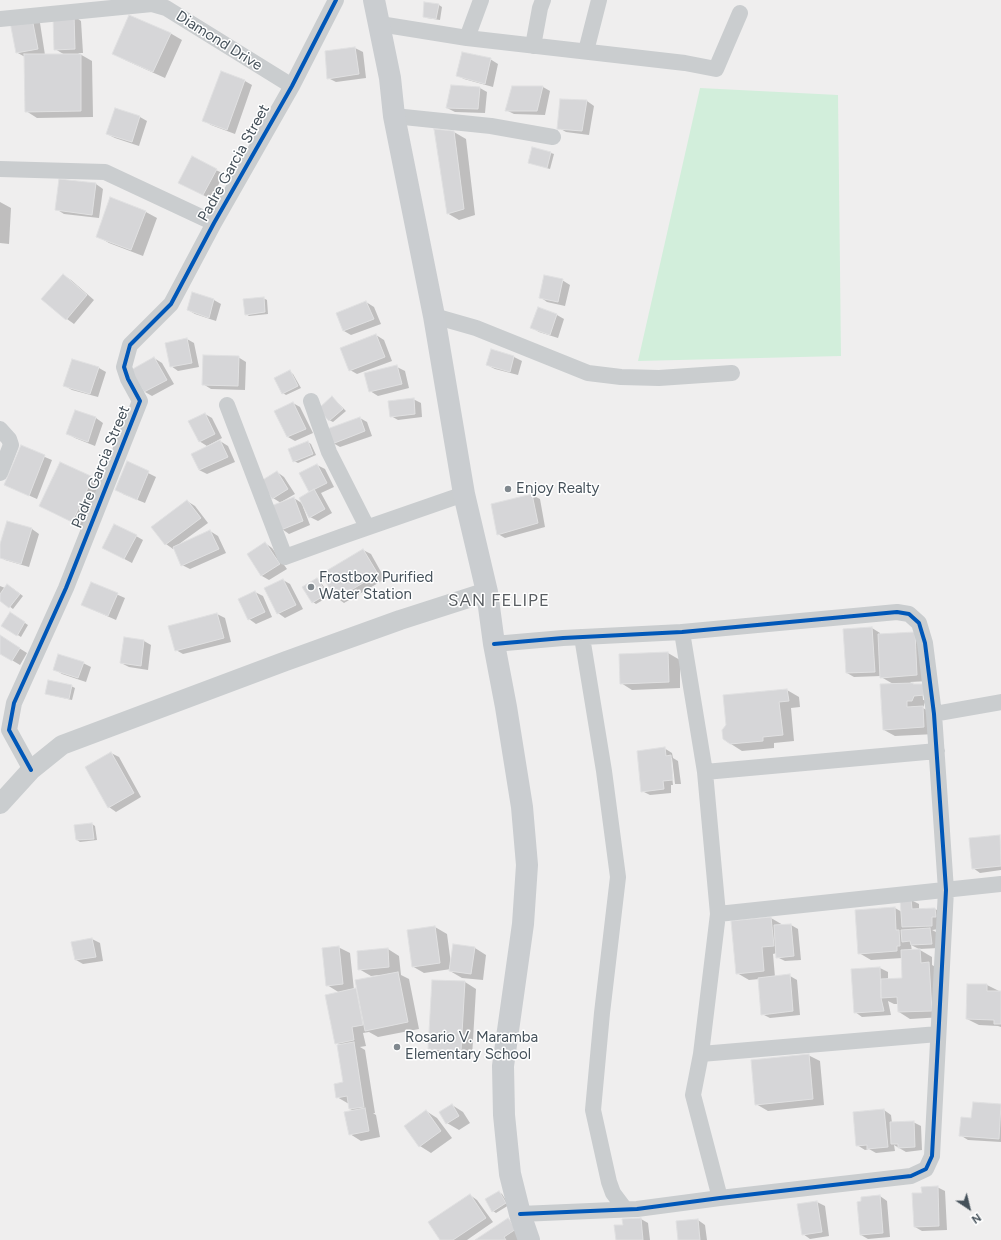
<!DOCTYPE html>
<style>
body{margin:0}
#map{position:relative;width:1001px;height:1240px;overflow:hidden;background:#efeeee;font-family:Figtree,sans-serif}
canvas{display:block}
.north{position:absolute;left:949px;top:1188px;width:40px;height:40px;-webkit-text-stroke:3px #fff;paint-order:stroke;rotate:145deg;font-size:11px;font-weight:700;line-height:16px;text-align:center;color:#45515a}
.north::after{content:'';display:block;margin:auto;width:14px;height:18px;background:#45515a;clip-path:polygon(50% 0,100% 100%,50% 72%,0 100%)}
</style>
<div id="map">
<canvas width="1001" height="1240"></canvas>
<div class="north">N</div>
</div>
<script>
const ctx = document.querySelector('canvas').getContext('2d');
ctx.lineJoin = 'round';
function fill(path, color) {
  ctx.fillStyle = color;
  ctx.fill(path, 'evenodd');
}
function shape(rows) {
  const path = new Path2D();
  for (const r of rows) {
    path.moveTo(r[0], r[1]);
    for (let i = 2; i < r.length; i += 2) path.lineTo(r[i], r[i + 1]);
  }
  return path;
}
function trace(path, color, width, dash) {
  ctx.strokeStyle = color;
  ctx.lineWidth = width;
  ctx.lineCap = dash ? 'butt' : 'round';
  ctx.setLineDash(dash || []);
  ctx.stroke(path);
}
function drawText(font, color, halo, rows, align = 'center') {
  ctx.font = font + ' Figtree,sans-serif';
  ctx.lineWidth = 3;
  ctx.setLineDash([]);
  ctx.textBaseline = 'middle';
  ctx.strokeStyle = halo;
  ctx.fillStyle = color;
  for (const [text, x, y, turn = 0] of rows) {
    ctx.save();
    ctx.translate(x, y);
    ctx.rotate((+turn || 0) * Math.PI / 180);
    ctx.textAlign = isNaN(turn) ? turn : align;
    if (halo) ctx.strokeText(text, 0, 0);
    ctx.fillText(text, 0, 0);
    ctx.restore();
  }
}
fill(shape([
 [700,88,838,95,841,356,638,361]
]), '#d2eedb');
fill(shape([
 [439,5,442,7,440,20,427,18,424,16],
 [74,16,81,21,83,53,78,53,92,61,93,117,37,118,26,111,25,57,16,52,32,19,40,23,45,55,65,55,55,49],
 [170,33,182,40,165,78,125,60,114,54],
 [355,48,363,52,366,78,336,82,328,78],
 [490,59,498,64,493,87,464,79,457,75],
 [221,72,245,81,252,85,235,134,211,125,203,120],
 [513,87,543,87,550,91,545,115,514,114,506,110],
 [480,88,487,92,485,113,455,112,447,108],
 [587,101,594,106,589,135,566,132,559,128],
 [115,109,140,117,147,121,139,146,115,138,107,134],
 [454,132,466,139,475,215,459,220,447,213],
 [551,153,554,154,550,169,529,163],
 [216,170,224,174,211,199,187,187],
 [96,184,103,189,99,218,64,214,56,209],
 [0,202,11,208,9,244,0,243],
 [146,212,157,218,143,256,109,243,97,236],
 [63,275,71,280,94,300,74,324,67,319,43,299],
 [562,280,570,285,565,306,547,302,540,297],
 [193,293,214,300,221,304,216,321,195,314,188,310],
 [263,298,267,300,268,314,249,316,246,314],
 [366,302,374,307,381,324,351,335,344,331,337,314],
 [538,308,557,315,564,319,558,338,539,332,532,328],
 [376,335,384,340,392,361,357,374,350,370],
 [187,339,194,343,199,367,178,371,171,366],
 [492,350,514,357,522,361,518,375,495,369,487,365],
 [238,357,246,362,245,390,211,389,203,384],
 [154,358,162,363,174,384,152,396,145,392,133,370],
 [397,367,405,371,409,388,378,396,370,391],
 [99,368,106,372,98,397,72,390,65,386],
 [290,372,293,374,301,388,286,395,283,393],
 [332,397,346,411,333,422,329,420],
 [413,399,421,403,422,417,398,420,391,416],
 [293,403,300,407,313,433,295,441,288,437],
 [76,411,96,418,103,423,95,446,75,438,68,434],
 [205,414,212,418,222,438,207,446,199,441],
 [360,418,367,422,372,436,340,447,333,443],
 [220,441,228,446,235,462,207,474,199,470],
 [308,442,311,444,316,455,298,463,294,461],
 [21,447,52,460,37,499,5,485],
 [61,463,104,485,84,528,40,506],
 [128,463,156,477,145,503,123,494],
 [317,465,325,469,334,487,321,493,332,513,318,521,310,517,304,506,303,507,310,525,289,534,282,529,281,503,273,498,277,472,284,477,295,494,281,502,294,498,303,504,310,493],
 [532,495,540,499,545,527,505,538,498,534,492,505],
 [187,501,195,506,208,523,179,544,210,531,218,536,226,553,190,569,182,565,174,548,173,549,166,544],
 [8,522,32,529,39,534,29,567,5,560,0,557,0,548],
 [136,536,143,540,132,563,111,552],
 [265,543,272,548,287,569,269,580,262,576,248,555],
 [363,550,371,554,385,579,344,603,337,598],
 [317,579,320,581,330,596,316,604,313,602],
 [283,580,290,584,303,609,285,618,278,613],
 [91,583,125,598,116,620,82,605],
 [0,586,5,588,11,587,23,596,13,609,0,599],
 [255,592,263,596,272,617,256,624,249,619],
 [10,613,28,625,21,637,2,625],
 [217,614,225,618,231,642,183,654,176,650],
 [872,628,880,633,880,635,915,633,929,681,910,682,915,685,922,685,925,702,923,708,934,714,935,734,895,736,884,730,895,685,881,677,881,676,854,677,847,673],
 [922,689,925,700,923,700],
 [0,636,27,653,20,665,0,653],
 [125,638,144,641,151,645,148,670,129,667,121,663],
 [668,653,680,660,680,688,632,690,621,683],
 [83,663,91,667,86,682,62,674,54,669],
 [71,686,75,688,72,700,50,695,46,693],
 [787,690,799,697,800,707,791,708,794,741,774,743,774,748,742,751,731,744,727,726,724,696],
 [664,748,672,753,673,758,678,761,681,784,675,784,672,758,670,758,673,785,671,785,671,793,650,795,642,791],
 [111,753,119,757,141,797,116,812,109,807],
 [92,824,95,826,97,840,80,842,77,840],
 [1000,836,1001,870,980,873,973,868],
 [911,900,919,904,919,910,935,909,943,913,939,929,932,930,938,933,939,948,919,949,911,945,912,951,920,950,932,957,932,965,941,970,943,1017,910,1019,899,1012,898,1004,894,1004,888,1001,891,1015,862,1017,855,1012,852,970,880,968,888,972,888,980,903,979,902,958,871,960,859,953,895,908,902,912],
 [771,918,783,925,791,925,798,929,801,960,785,961,777,957,777,953,773,954,775,977,790,976,797,980,800,1015,770,1018,762,1014,759,979,749,980,737,973,732,921],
 [435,927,447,934,451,964,475,948,486,955,483,980,462,978,450,971,451,969,424,973,412,966],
 [92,939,100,943,103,961,83,964,76,960],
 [338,947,350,953,354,990,358,989,380,976,380,975,371,976,359,969,388,949,399,956,401,975,409,979,419,1029,378,1037,369,1032,363,1033,366,1046,360,1047,365,1050,375,1113,373,1113,376,1115,380,1137,361,1141,350,1134,354,1111,350,1109,349,1104,337,1097,344,1083,341,1046,336,1043,340,993,327,985],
 [465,982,476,989,472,1057,440,1055,429,1048],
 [987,985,1001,992,1001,1027,998,1026,979,1025,967,1019],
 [808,1055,820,1061,824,1105,768,1111,756,1104],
 [974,1103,1001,1105,1001,1142,968,1140,960,1135,972,1119],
 [452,1105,463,1112,470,1123,459,1130,447,1123],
 [884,1110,891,1115,892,1123,913,1122,921,1126,922,1150,906,1152,894,1145,895,1151,876,1153,869,1149,865,1150,857,1145],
 [426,1111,437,1118,452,1138,431,1153,420,1146],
 [937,1187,945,1191,947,1230,922,1231,915,1227,923,1194],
 [499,1192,502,1194,509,1205,496,1213,493,1211],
 [470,1195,477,1200,493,1222,467,1240,442,1240],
 [880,1196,887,1201,890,1237,868,1239,861,1235],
 [817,1202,825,1206,829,1236,810,1239,803,1234,798,1204],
 [508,1219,520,1226,520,1240,476,1240],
 [641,1219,648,1223,650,1240,617,1240,624,1225],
 [698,1220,705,1225,707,1240,679,1240]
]), '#0003');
const building = shape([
 [424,2,439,4,436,19,423,17,424,2],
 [74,15,75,49,54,50,53,16,74,15],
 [129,15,171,33,153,72,112,54,129,15],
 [32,18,38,49,16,53,10,22,32,18],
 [355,47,359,74,327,79,325,51,355,47],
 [462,52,491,58,485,84,456,76,462,52],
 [24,54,81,54,81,111,25,112,24,54],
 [221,71,245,80,227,130,202,121,221,71],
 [451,85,480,87,478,109,446,108,451,85],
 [512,86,543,86,537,111,505,111,512,86],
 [560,99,587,100,582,131,557,129,560,99],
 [115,108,140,116,132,142,106,134,115,108],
 [434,129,454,131,464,209,447,214,434,129],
 [532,147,551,152,547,168,528,163,532,147],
 [192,156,217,169,203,195,178,183,192,156],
 [59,179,96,183,92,215,55,210,59,179],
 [110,197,146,211,131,250,96,237,110,197],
 [63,274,87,295,66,320,41,299,63,274],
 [544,275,563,279,558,302,539,298,544,275],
 [192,292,214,299,209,318,187,310,192,292],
 [264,297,265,312,245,315,243,299,264,297],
 [366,301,374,319,343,331,336,313,366,301],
 [538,307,557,314,550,335,530,328,538,307],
 [376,334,385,357,349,371,340,348,376,334],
 [187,338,192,363,170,367,165,343,187,338],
 [491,349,514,356,510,372,486,365,491,349],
 [203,355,239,356,238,386,202,385,203,355],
 [154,357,167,380,144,392,131,370,154,357],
 [72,359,99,367,90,394,63,386,72,359],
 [397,365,402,384,369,392,364,373,397,365],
 [290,370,298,386,282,394,274,378,290,370],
 [332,396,343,409,329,421,318,409,332,396],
 [414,398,415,414,390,417,388,401,414,398],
 [293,402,306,429,287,437,274,411,293,402],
 [75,410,96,417,88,442,66,434,75,410],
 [205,413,215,434,199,442,188,421,205,413],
 [360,417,365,431,332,444,327,429,360,417],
 [220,440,228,457,199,470,191,454,220,440],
 [308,441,313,454,293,462,288,449,308,441],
 [21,445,45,455,29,496,4,485,21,445],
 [127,461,149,471,137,500,115,490,127,461],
 [60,462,93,477,72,522,39,506,60,462],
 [317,464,327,483,309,492,299,473,317,464],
 [277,471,288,489,272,499,261,481,277,471],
 [314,489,325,509,309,518,299,498,314,489],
 [532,494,538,523,497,535,491,504,532,494],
 [294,497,303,521,281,530,271,506,294,497],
 [187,500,201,518,165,545,151,527,187,500],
 [7,521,32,528,21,564,0,558,0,544,7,521],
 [114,524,137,535,124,559,102,548,114,524],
 [210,530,219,549,181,566,173,547,210,530],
 [265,542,280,564,261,576,247,554,265,542],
 [363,549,378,574,336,599,321,574,363,549],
 [317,578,327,594,312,603,302,587,317,578],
 [283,579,296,605,277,614,264,588,283,579],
 [91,582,118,593,108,616,81,605,91,582],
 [7,584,20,594,9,608,0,601,0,594,7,584],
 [255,591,265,612,248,620,238,599,255,591],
 [10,612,25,622,17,636,1,626,10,612],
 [217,613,224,638,175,651,168,626,217,613],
 [872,627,875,672,846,673,843,629,872,627],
 [915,632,917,675,880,678,878,634,915,632],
 [0,635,20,648,12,661,0,654,0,635],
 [124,637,144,640,141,666,120,663,124,637],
 [668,652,669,682,620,684,619,654,668,652],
 [58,654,84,662,78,678,53,670,58,654],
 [48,680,72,685,69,699,45,694,48,680],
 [913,683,913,684,923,684,924,695,914,696,912,701,907,701,907,707,923,706,924,727,883,730,880,684,913,683],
 [787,689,789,701,779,702,783,735,763,737,763,741,730,744,723,739,722,730,726,725,723,695,787,689],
 [665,747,666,756,671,755,673,780,663,781,664,789,641,792,637,751,665,747],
 [111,752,134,793,108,808,85,767,111,752],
 [92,823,94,839,76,840,74,825,92,823],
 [1000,835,1001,866,972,869,969,838,1000,835],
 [900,899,911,899,912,909,935,908,936,917,932,917,932,926,902,927,900,899],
 [895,907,896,930,899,930,900,946,897,946,897,951,858,954,855,910,895,907],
 [771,917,774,946,762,947,764,971,736,974,731,921,771,917],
 [791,924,794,956,776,958,774,925,791,924],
 [435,926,440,963,412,967,407,930,435,926],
 [930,928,932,944,911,945,910,941,902,942,901,930,930,928],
 [92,938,96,957,75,960,71,942,92,938],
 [453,944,475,947,471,974,449,971,453,944],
 [339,946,343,984,326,986,322,948,339,946],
 [388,948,389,967,358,970,357,951,388,948],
 [920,949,921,963,929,962,932,1011,898,1012,897,997,881,998,881,979,902,978,901,950,920,949],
 [880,967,881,998,884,1011,854,1013,851,969,880,967],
 [398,972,408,1022,365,1031,355,980,398,972],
 [790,974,793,1011,761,1015,758,978,790,974],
 [432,980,465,981,461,1051,428,1049,432,980],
 [967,984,987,984,987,991,1001,991,1001,1024,994,1024,994,1020,966,1019,967,984],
 [356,988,363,1025,352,1027,354,1040,335,1044,325,995,356,988],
 [354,1042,364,1107,349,1109,347,1096,336,1098,334,1084,343,1082,337,1045,354,1042],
 [809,1054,813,1099,755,1105,751,1060,809,1054],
 [973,1102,1001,1104,999,1139,959,1136,961,1117,971,1118,973,1102],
 [452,1104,459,1116,446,1124,439,1112,452,1104],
 [365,1108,369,1131,349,1135,344,1112,365,1108],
 [884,1109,888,1147,867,1149,867,1145,856,1146,853,1112,884,1109],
 [426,1110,441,1131,419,1147,404,1126,426,1110],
 [914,1121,915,1147,898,1148,898,1144,891,1144,890,1122,914,1121],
 [938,1186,939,1226,914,1227,912,1193,922,1193,921,1187,938,1186],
 [499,1191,506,1203,492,1212,485,1199,499,1191],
 [470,1194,486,1218,453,1240,440,1240,428,1222,470,1194],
 [880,1195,883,1233,860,1235,857,1202,861,1201,861,1197,880,1195],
 [817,1201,822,1232,802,1235,797,1204,817,1201],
 [508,1218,516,1229,504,1237,506,1240,475,1240,508,1218],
 [641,1218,643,1240,616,1240,614,1225,623,1225,622,1219,641,1218],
 [698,1219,700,1240,678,1240,676,1221,698,1219]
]);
fill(building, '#d6d6d8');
trace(building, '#e0e0e1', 1);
trace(shape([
 [0,19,152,4,166,8,292,86],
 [380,24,467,38,685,63,716,69,740,13],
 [467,38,481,0],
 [533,46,540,8,543,0],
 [586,51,599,0],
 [394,116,491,126,553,137],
 [0,169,105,172,214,223],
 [434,316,476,328,588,373,621,377,659,378,732,373],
 [311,401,329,452,367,527],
 [227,405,285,557,343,536,464,494],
 [0,429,9,439,11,445,0,473],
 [682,632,705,772,718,914,701,1054,693,1095,720,1198],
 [582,637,604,771,618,877,602,1013,593,1110,609,1182,613,1193,625,1209],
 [494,644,563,638,682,632,897,612,909,614,919,623,925,643,934,714,946,890,932,1156,926,1169,911,1176,720,1198,637,1209,520,1214],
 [934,714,1001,702],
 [31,770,9,730,14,703,66,588,140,401,128,379,124,367,130,345,171,304,214,223,292,86,336,0],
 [705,772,937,751],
 [718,914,1001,884],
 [701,1054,938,1034]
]), '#cacdcf', 16);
trace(shape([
 [0,804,31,770,62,745,286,661,400,620,487,592]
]), '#cacdcf', 20);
trace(shape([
 [374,0,390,78,394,116,434,316,464,494,487,592,494,644,506,707,522,807,527,865,523,924,503,1066,504,1115,510,1174,520,1214,529,1240]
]), '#cacdd0', 22);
trace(shape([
 [494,644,563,638,682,632,897,612,909,614,919,623,925,643,934,714,946,890,932,1156,926,1169,911,1176,720,1198,637,1209,520,1214],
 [31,770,9,730,14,703,66,588,140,401,128,379,124,367,130,345,171,304,214,223,292,86,336,0]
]), '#0057b8', 4);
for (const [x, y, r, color] of [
 [508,489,4,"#80888e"],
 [311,587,4,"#80888e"],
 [397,1047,4,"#80888e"]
]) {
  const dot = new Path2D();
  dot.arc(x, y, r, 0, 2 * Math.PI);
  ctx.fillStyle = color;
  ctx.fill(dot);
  trace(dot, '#fff', 1.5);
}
drawText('15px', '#45515a', '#fff', [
 ["Diamond Drive",219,41,32],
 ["Padre Garcia Street",234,163,-61],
 ["Padre Garcia Street",101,467,-68]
]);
drawText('15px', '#45515a', '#fff', [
 ["Enjoy Realty",516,489],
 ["Frostbox Purified",319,578],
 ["Water Station",319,595],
 ["Rosario V. Maramba",405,1038],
 ["Elementary School",405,1055]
], 'left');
ctx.letterSpacing = '1px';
drawText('17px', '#5a5e62', '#fff', [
 ["SAN FELIPE",499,601]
]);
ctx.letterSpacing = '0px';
</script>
